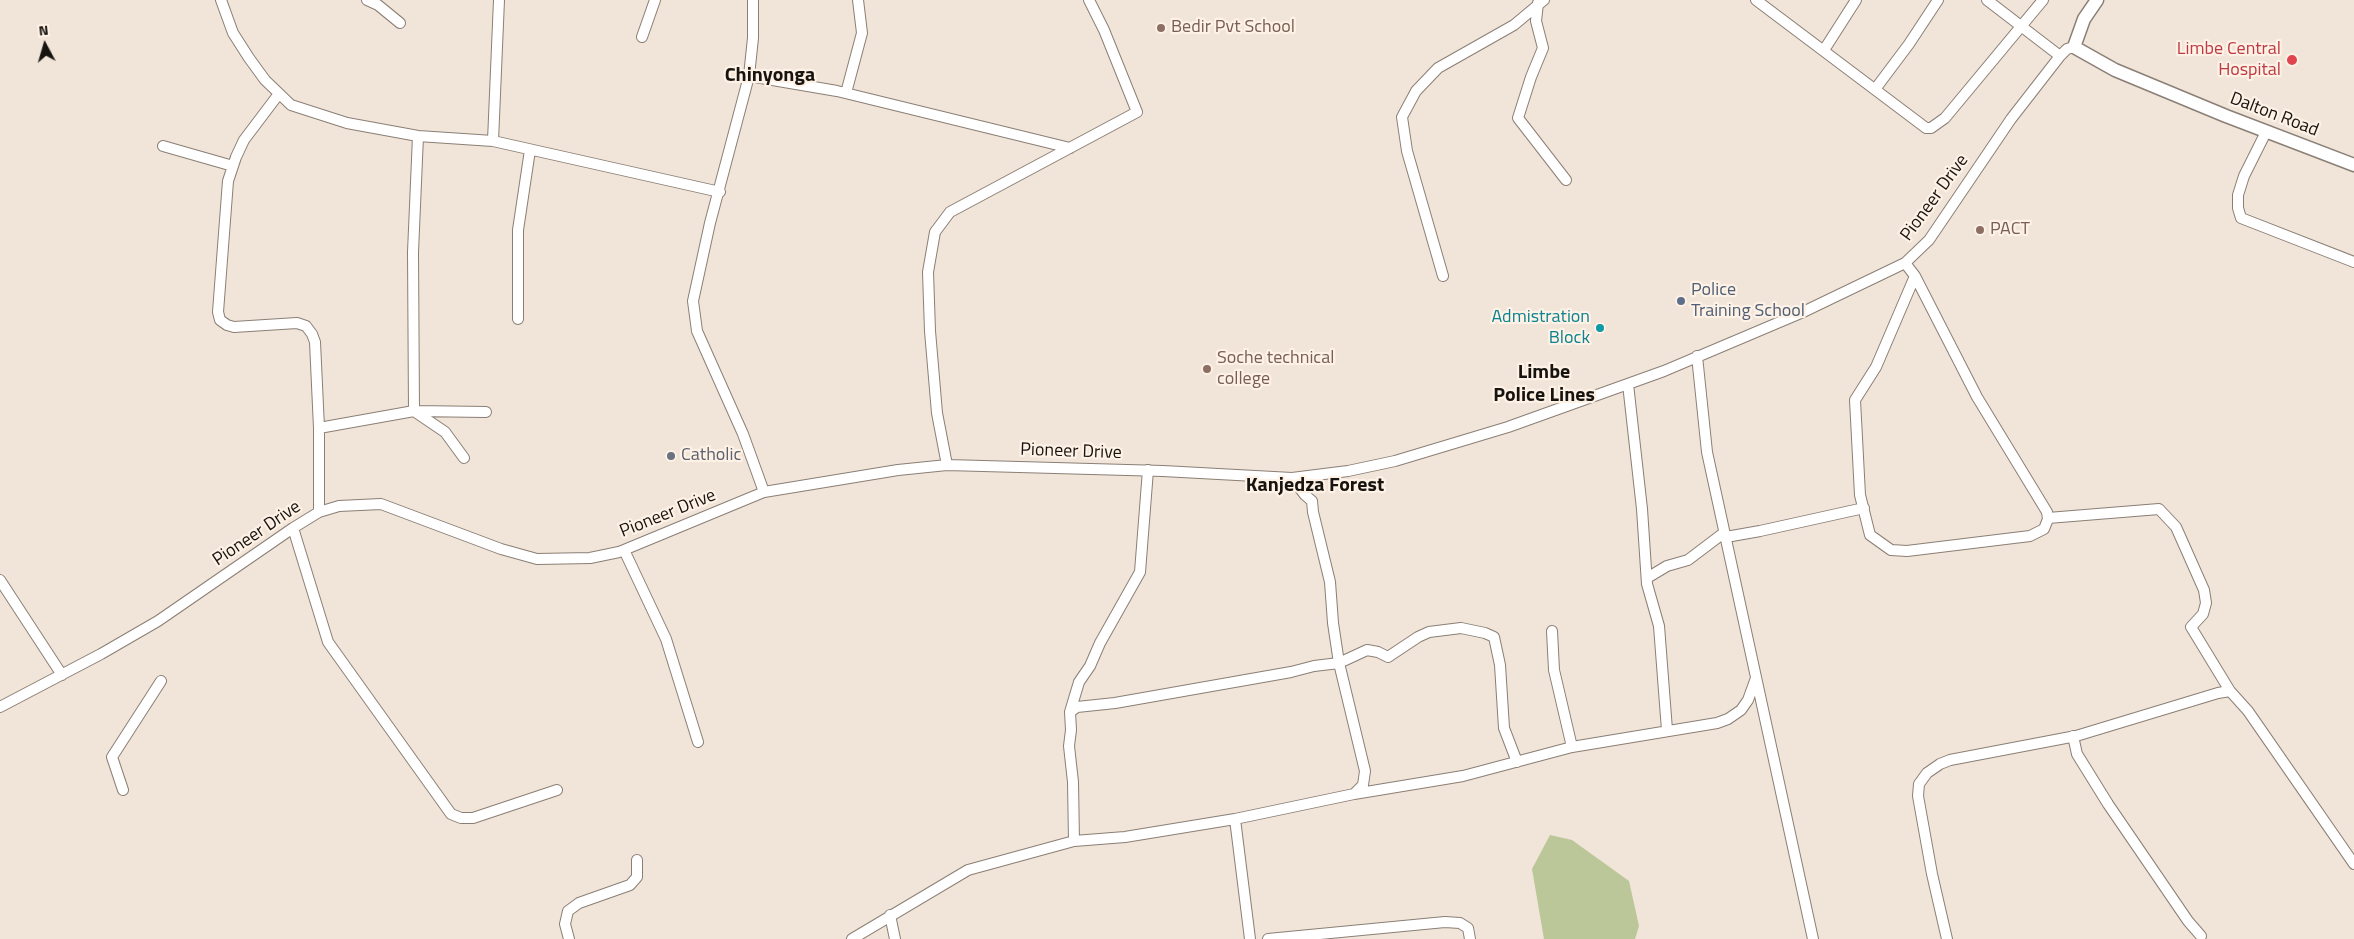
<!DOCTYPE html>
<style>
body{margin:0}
#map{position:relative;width:2354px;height:939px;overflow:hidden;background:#f1e4d8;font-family:"Titillium Web",sans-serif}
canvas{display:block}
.north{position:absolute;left:20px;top:20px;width:50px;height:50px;-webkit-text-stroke:4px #fef1e5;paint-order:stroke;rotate:354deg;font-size:14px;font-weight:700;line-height:20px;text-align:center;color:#17130f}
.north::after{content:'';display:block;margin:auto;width:18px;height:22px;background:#17130f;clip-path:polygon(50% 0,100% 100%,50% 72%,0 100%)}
</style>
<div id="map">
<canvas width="2354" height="939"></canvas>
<div class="north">N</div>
</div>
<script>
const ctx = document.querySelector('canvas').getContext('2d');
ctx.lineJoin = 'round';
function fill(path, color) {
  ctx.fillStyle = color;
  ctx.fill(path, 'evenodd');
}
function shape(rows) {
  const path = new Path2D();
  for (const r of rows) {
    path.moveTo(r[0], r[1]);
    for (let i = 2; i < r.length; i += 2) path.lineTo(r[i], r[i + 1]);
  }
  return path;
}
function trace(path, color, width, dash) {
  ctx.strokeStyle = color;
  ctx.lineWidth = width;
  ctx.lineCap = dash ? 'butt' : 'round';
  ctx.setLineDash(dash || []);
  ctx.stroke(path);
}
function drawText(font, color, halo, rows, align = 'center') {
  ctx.font = font + ' "Titillium Web",sans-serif';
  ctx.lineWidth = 4.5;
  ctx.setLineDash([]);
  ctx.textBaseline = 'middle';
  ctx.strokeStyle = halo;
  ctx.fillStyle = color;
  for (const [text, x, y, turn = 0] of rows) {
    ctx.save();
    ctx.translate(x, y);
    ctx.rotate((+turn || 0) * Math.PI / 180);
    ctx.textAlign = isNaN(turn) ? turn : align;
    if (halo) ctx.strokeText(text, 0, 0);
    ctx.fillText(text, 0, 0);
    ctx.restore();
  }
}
fill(shape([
 [1550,835,1572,840,1629,881,1639,926,1635,939,1544,939,1532,869]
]), '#bbc798');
const minor = shape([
 [221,0,233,33,249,58,265,80,291,105,347,123,418,136,493,141,720,192],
 [367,0,378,5,400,23],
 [753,0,753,38,749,76,710,223,693,301,697,331,743,434,764,492],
 [1756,0,1926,128,1931,128,1945,118,2043,0],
 [1987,0,2060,56],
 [1538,3,1536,21,1543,48,1531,77,1518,118,1566,180],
 [642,37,655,0],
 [1824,50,1856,0],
 [749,76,837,91,1070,148],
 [1876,88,1909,44,1938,0],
 [846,93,862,33,858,0],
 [278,95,244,140,236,157,228,181,218,312,220,320,227,325,234,327,297,323,306,326,312,334,315,342,319,428,319,512],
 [2266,132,2244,176,2238,195,2238,208,2241,218,2354,262],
 [493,141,499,0],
 [163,146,233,166],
 [1905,263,1915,276,1977,397,2047,512,2048,519,2044,529,2030,536,1907,551,1891,550,1870,535,1860,495,1855,400,1876,367,1915,276],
 [1443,276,1407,151,1402,117,1416,91,1438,68,1514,25,1544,0],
 [518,319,518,230,530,150],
 [1697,356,1707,452,1813,939],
 [1628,384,1642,509,1647,584,1659,626,1667,730],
 [414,411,413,252,418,136],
 [414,411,445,432,464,458],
 [319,428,414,411,486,412],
 [947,465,937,413,930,331,928,272,935,232,950,212,1137,112,1104,30,1089,0],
 [1292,478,1305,495,1312,501,1313,512,1330,582,1333,623,1339,663,1365,771,1363,785,1354,794],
 [2048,518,2159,509,2176,527,2204,590,2206,603,2203,614,2191,627,2230,691],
 [293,528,328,642,451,814,461,818,473,818,557,790],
 [624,550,666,639,698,742],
 [1647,578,1667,566,1688,560,1721,535,1726,537,1760,531,1864,508],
 [0,580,62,675],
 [1552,631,1554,670,1572,747],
 [0,707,101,654,158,621,293,528,319,512,339,506,381,504,501,549,537,559,590,558,619,552,764,492,898,470,947,465,1163,471,1292,478,1348,471,1395,461,1508,427,1664,371,1801,313,1905,263,1929,240,2011,119,2060,56,2067,49,2074,47],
 [1070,712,1079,682,1090,666,1100,643,1140,572,1148,470],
 [2073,736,2077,754,2108,804,2188,921,2201,936],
 [123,790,112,757,161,681],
 [1074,841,1073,782,1069,746,1071,730,1070,712,1077,707,1115,703,1291,672,1314,666,1339,663,1367,650,1378,652,1388,657,1418,637,1429,632,1461,628,1485,633,1494,637,1500,665,1504,728,1517,762],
 [890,915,895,939],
 [569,939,565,924,568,911,579,903,630,885,637,877,637,860],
 [852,939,968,870,1074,841,1125,837,1235,819],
 [1250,939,1235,819,1354,794,1463,776,1572,747,1717,723,1728,719,1741,710,1748,700,1756,678],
 [1268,939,1445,922,1460,923,1468,928,1470,939],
 [1947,939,1932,874,1918,796,1919,784,1927,773,1940,764,1950,760,2076,736,2218,693,2230,691,2248,711,2354,864]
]);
const major = shape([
 [2097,0,2084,19,2074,47,2115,70,2226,116,2354,165]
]);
trace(minor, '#8b7f75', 12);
trace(major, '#8b7f75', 15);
trace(minor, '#fff', 10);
trace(major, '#fff', 12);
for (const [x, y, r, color] of [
 [1161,28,5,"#8d6e63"],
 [2292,60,6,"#e0444e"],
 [1980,230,5,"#8d6e63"],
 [1681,301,5,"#5c6f8a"],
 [1600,328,5,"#0f9aa8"],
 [1207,369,5,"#8d6e63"],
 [671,456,5,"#6b7280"]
]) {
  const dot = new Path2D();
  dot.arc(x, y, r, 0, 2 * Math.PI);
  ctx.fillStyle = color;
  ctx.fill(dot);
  trace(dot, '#fef1e5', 2);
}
drawText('18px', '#785e54', '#fef1e5', [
 ["Bedir Pvt School",1171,28],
 ["PACT",1990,230],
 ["Soche technical",1217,359],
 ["college",1217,380]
], 'left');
drawText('18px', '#be3a42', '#fef1e5', [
 ["Limbe Central",2281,50],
 ["Hospital",2281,71]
], 'right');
drawText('18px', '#17130f', '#fef1e5', [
 ["Dalton Road",2274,115,21],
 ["Pioneer Drive",1935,198,-54],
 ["Pioneer Drive",1071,452,2],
 ["Pioneer Drive",668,514,-22],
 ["Pioneer Drive",257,534,-34]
]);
drawText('18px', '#4e5e75', '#fef1e5', [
 ["Police",1691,291],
 ["Training School",1691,312]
], 'left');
drawText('18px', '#0d838f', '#fef1e5', [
 ["Admistration",1590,318],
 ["Block",1590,339]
], 'right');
drawText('18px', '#5b616d', '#fef1e5', [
 ["Catholic",681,456]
], 'left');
drawText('bold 20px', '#17130f', '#fef1e5', [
 ["Chinyonga",770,76],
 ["Limbe",1544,373],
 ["Police Lines",1544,396],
 ["Kanjedza Forest",1315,486]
]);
</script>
